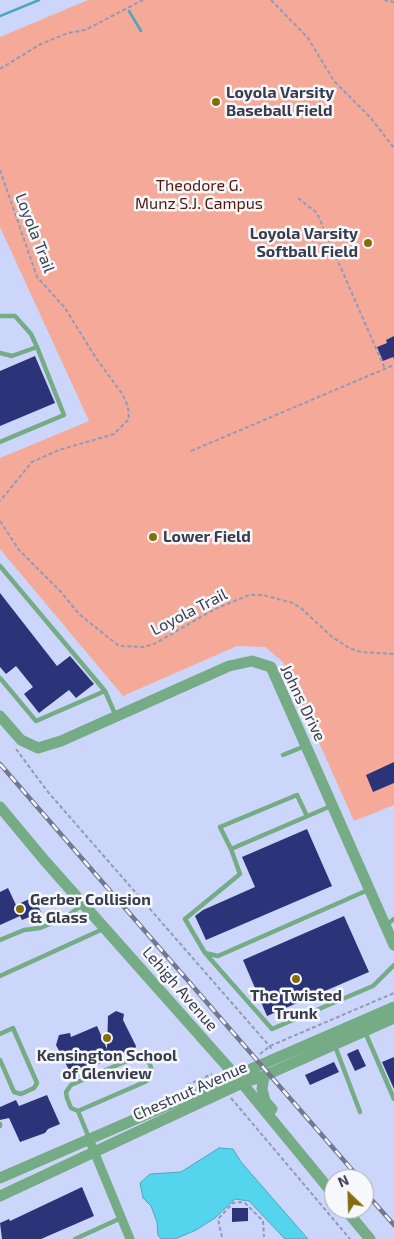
<!DOCTYPE html>
<style>
body{margin:0}
#map{position:relative;width:394px;height:1239px;overflow:hidden;background:#ccd6fa;font-family:"Exo 2",sans-serif}
canvas{display:block}
.north{position:absolute;left:324px;top:1169px;width:50px;height:50px;box-sizing:border-box;background:#f7f8fc;border:1px solid #abadb5;border-radius:50%;rotate:336deg;font-size:14px;font-weight:700;line-height:20px;text-align:center;color:#383c4b}
.north::after{content:'';display:block;margin:auto;width:18px;height:22px;background:#856d0a;clip-path:polygon(50% 0,100% 100%,50% 72%,0 100%)}
</style>
<div id="map">
<canvas width="394" height="1239"></canvas>
<div class="north">N</div>
</div>
<script>
const ctx = document.querySelector('canvas').getContext('2d');
ctx.lineJoin = 'round';
function fill(path, color) {
  ctx.fillStyle = color;
  ctx.fill(path, 'evenodd');
}
function shape(rows) {
  const path = new Path2D();
  for (const r of rows) {
    path.moveTo(r[0], r[1]);
    for (let i = 2; i < r.length; i += 2) path.lineTo(r[i], r[i + 1]);
  }
  return path;
}
function trace(path, color, width, dash) {
  ctx.strokeStyle = color;
  ctx.lineWidth = width;
  ctx.lineCap = dash ? 'butt' : 'round';
  ctx.setLineDash(dash || []);
  ctx.stroke(path);
}
function drawText(font, color, halo, rows, align = 'center') {
  ctx.font = font + ' "Exo 2",sans-serif';
  ctx.lineWidth = 5;
  ctx.setLineDash([]);
  ctx.textBaseline = 'middle';
  ctx.strokeStyle = halo;
  ctx.fillStyle = color;
  for (const [text, x, y, turn = 0] of rows) {
    ctx.save();
    ctx.translate(x, y);
    ctx.rotate((+turn || 0) * Math.PI / 180);
    ctx.textAlign = isNaN(turn) ? turn : align;
    if (halo) ctx.strokeText(text, 0, 0);
    ctx.fillText(text, 0, 0);
    ctx.restore();
  }
}
fill(shape([
 [88,0,394,0,394,805,354,821,283,662,265,647,237,646,123,696,0,549,0,458,89,421,0,227,0,37]
]), '#f5aa99');
const water = shape([
 [219,1148,233,1149,241,1162,308,1239,285,1239,249,1201,235,1199,215,1218,196,1230,175,1239,161,1239,158,1235,157,1222,151,1206,143,1198,140,1183,150,1174,181,1172,219,1148]
]);
fill(water, '#55d4ed');
trace(water, '#4ca6bc', 1);
trace(shape([
 [129,11,141,31],
 [0,16,39,0]
]), '#4ca6bc', 2.5);
fill(shape([
 [394,336,394,359,393,357,383,361,377,347,387,343,386,340],
 [35,356,55,403,0,426,0,371],
 [0,593,57,666,70,656,94,684,76,698,69,690,39,713,24,694,33,687,16,666,6,674,0,667],
 [394,762,394,783,373,792,366,775],
 [307,829,332,886,206,940,195,916,203,910,255,887,242,857],
 [8,888,16,905,34,897,41,912,22,920,20,916,0,925,0,892],
 [344,916,369,972,267,1016,243,960],
 [116,1011,124,1014,123,1020,136,1046,135,1049,128,1053,109,1054,111,1058,95,1066,91,1057,84,1073,75,1076,66,1072,68,1068,56,1045,59,1035,70,1033,71,1037,97,1026,107,1049,108,1016],
 [358,1049,366,1066,355,1071,347,1054],
 [394,1057,394,1089,382,1062],
 [334,1062,339,1072,310,1085,305,1075],
 [47,1095,60,1124,48,1129,45,1133,20,1142,9,1118,0,1120,0,1107,16,1100,19,1106],
 [82,1187,94,1216,41,1239,2,1239,0,1223,9,1219,10,1221],
 [232,1208,248,1208,248,1221,232,1222]
]), '#2b3478');
trace(shape([
 [271,0,308,38,334,81,370,117,394,148],
 [384,0,394,2],
 [0,69,39,45,68,33,85,30,143,0],
 [0,170,37,277,65,308,96,358,123,395,128,407,129,419,114,434,59,450,32,462,0,501],
 [298,198,317,213,385,369],
 [191,451,394,365],
 [0,521,19,550,61,592,79,614,119,646,143,647,154,644,215,609,249,595,263,595,293,603,301,608,331,636,349,648,361,652,394,654],
 [16,749,48,792,272,1049],
 [260,1054,270,1046,394,993],
 [187,1085,212,1074],
 [231,1098,350,1239],
 [222,1237,218,1219,233,1203,239,1202,245,1203,263,1221,264,1237]
]), '#929ab6', 2, [4, 2.5]);
trace(shape([
 [0,316,15,316,31,334,37,347],
 [0,353,12,356,37,347,64,415,0,442],
 [0,566,105,691],
 [0,678,36,721,105,691,116,716],
 [283,755,305,746],
 [331,806,231,849,240,874,185,919,205,953,218,956,368,890],
 [231,849,220,827,297,795,307,816],
 [385,926,394,919],
 [0,940,24,930,40,928,65,918,82,905],
 [206,954,272,1029,373,986,394,965],
 [0,976,103,929],
 [365,1032,394,1099],
 [0,1034,13,1028,37,1083,34,1088,21,1094,14,1092,0,1060],
 [335,1046,360,1112],
 [78,1111,147,1081,152,1072,150,1064,143,1057,136,1057,71,1085,66,1092,67,1098,71,1108,78,1111,89,1138],
 [0,1124,0,1126],
 [75,1239,121,1218]
]), '#75ab85', 4.5);
trace(shape([
 [89,1139,130,1239]
]), '#75ab85', 9);
trace(shape([
 [0,716,21,740,38,748,61,741,229,666,252,661,271,667,394,945],
 [0,807,45,861,242,1083,334,1195],
 [264,1076,262,1089,265,1101,272,1109],
 [0,1178,394,1007],
 [0,1196,242,1083,264,1076,394,1018],
 [345,1209,370,1239]
]), '#75ab85', 11);
const rail = shape([
 [0,764,360,1179],
 [364,1191,394,1225]
]);
trace(rail, '#72788f', 4.5);
trace(rail, '#f7f8fc', 2.5, [8]);
for (const [x, y, r, color] of [
 [216,102,5,"#856d0a"],
 [368,243,5,"#856d0a"],
 [153,537,5,"#856d0a"],
 [20,909,5,"#856d0a"],
 [296,979,5,"#856d0a"],
 [107,1038,5,"#856d0a"]
]) {
  const dot = new Path2D();
  dot.arc(x, y, r, 0, 2 * Math.PI);
  ctx.fillStyle = color;
  ctx.fill(dot);
  trace(dot, '#f7f8fc', 2);
}
drawText('bold 16px', '#383c4b', '#f7f8fc', [
 ["Loyola Varsity",226,93],
 ["Baseball Field",226,111],
 ["Loyola Varsity",358,234,"right"],
 ["Softball Field",358,252,"right"],
 ["Lower Field",163,537],
 ["Gerber Collision",30,900],
 ["& Glass",30,918],
 ["The Twisted",296,996,"center"],
 ["Trunk",296,1014,"center"],
 ["Kensington School",107,1056,"center"],
 ["of Glenview",107,1074,"center"]
], 'left');
drawText('16px', '#51190d', '#f7f8fc', [
 ["Theodore G.",199,186],
 ["Munz S.J. Campus",199,204]
]);
drawText('16px', '#383c4b', '#f7f8fc', [
 ["Loyola Trail",35,233,69],
 ["Loyola Trail",189,612,-27],
 ["Johns Drive",303,703,64],
 ["Lehigh Avenue",180,989,49],
 ["Chestnut Avenue",190,1091,-24]
]);
</script>
